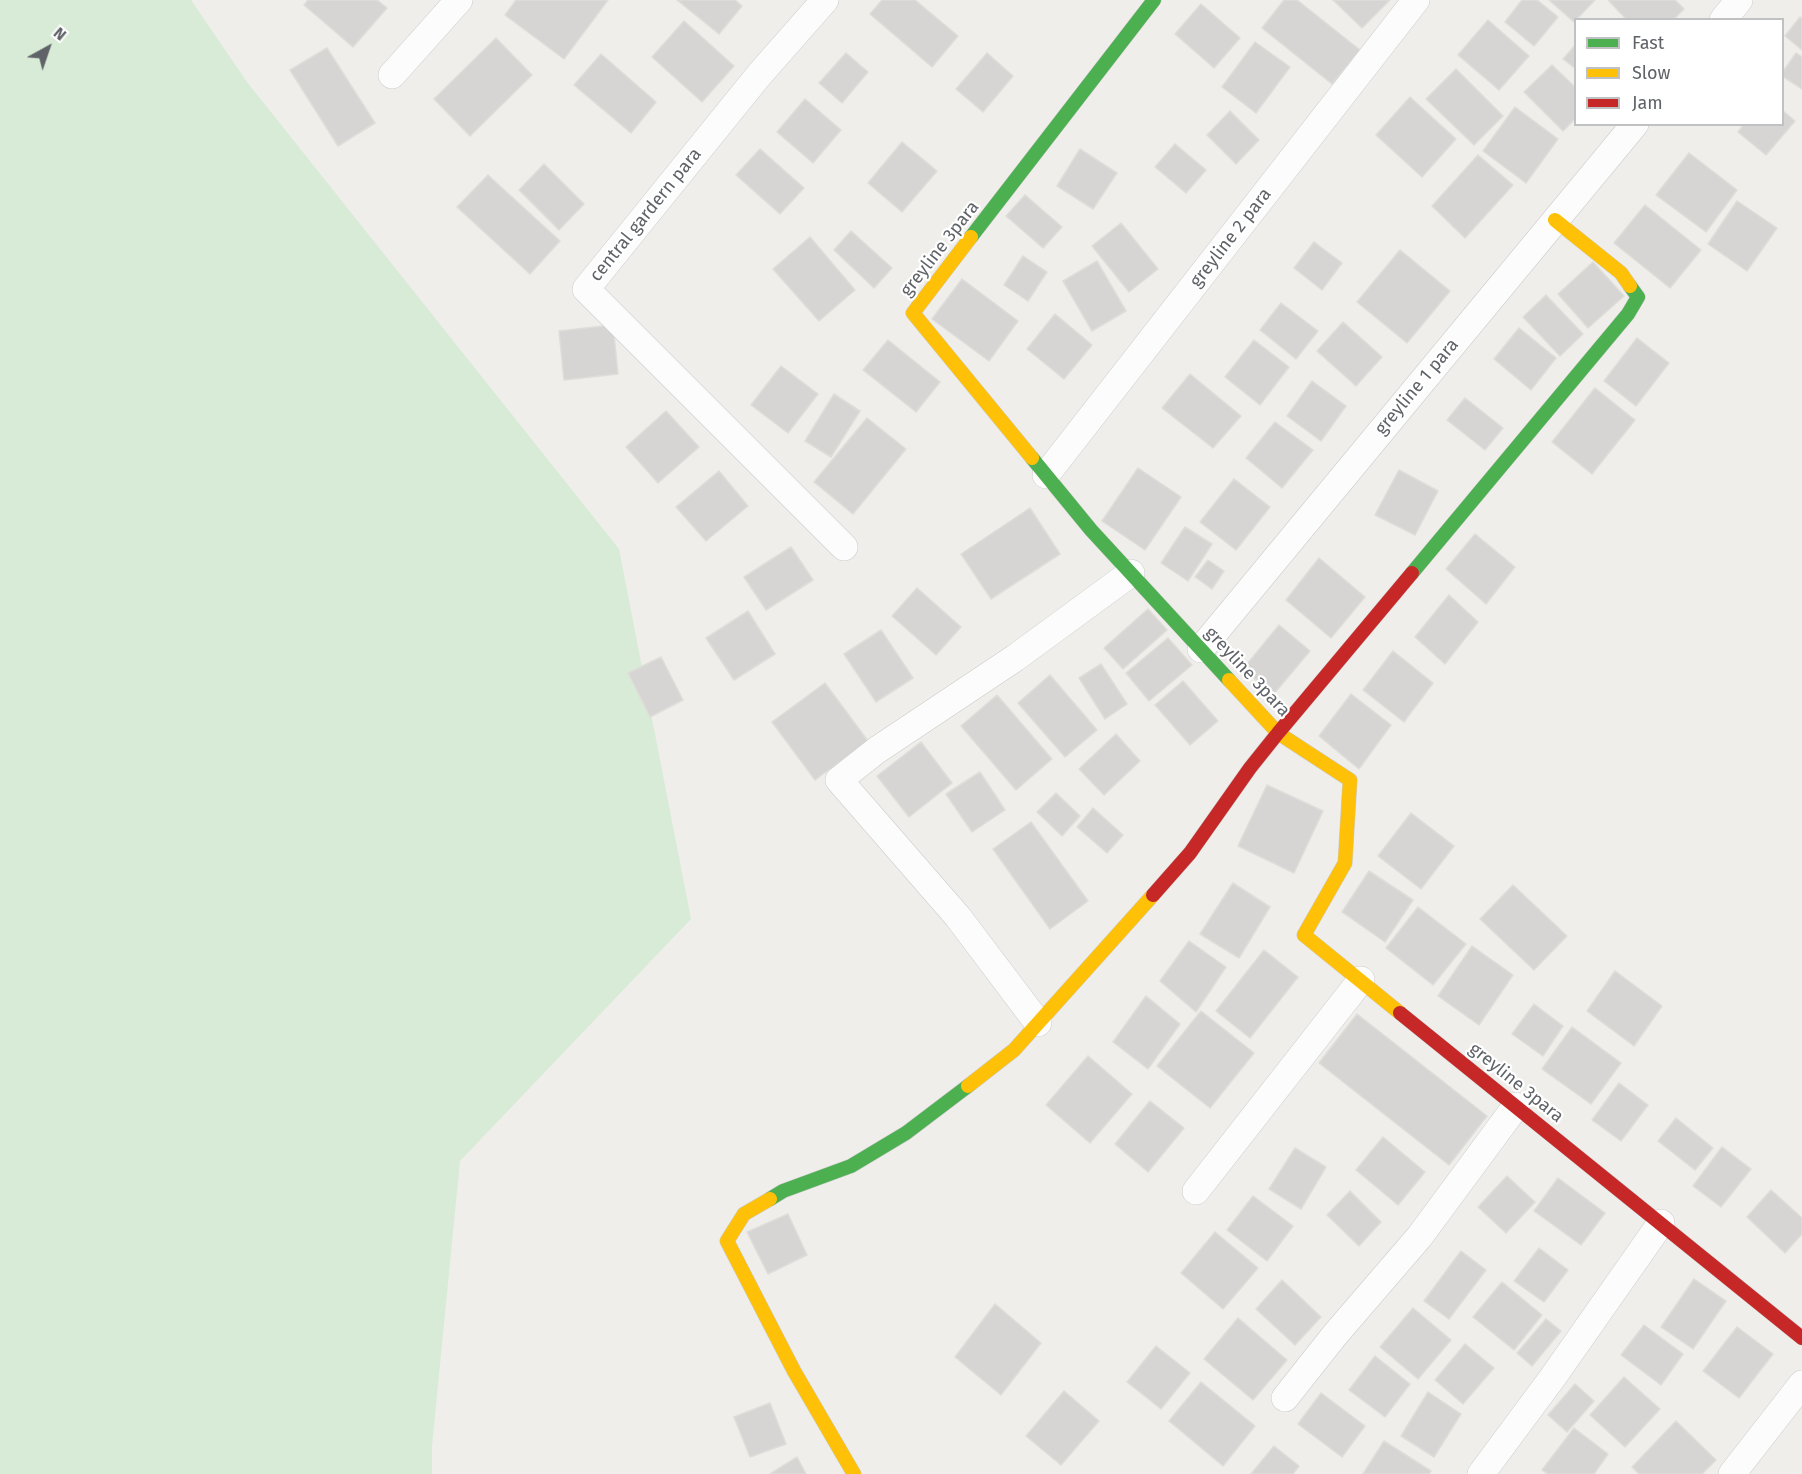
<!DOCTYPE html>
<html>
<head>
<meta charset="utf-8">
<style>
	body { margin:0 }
	#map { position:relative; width:1802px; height:1474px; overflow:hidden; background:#efeeea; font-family:"Fira Sans",sans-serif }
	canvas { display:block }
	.legend { position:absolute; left:1574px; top:18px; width:210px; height:108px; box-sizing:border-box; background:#fff; border:2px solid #bfc1c3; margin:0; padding:8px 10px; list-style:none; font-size:18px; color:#5f6368 }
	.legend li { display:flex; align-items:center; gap:12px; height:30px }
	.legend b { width:30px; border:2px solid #bfc1c3 }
	.north { position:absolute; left:18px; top:18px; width:60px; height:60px; -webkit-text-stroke:4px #fff; paint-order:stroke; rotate:40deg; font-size:16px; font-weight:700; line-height:24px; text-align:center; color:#5f6368 }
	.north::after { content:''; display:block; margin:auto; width:21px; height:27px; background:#5f6368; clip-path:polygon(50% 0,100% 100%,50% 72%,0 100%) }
</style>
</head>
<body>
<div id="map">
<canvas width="1802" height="1474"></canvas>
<ul class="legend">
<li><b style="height:8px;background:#4caf50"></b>Fast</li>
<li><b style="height:8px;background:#ffc107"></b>Slow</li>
<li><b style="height:8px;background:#c62828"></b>Jam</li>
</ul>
<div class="north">N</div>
</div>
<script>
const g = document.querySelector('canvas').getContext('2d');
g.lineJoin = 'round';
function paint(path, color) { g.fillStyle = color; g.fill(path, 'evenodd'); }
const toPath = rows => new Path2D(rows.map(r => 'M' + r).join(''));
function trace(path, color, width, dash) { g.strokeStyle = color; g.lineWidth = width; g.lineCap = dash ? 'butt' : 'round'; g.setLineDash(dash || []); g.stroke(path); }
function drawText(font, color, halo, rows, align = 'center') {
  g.font = font + ' "Fira Sans",sans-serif'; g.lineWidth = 4.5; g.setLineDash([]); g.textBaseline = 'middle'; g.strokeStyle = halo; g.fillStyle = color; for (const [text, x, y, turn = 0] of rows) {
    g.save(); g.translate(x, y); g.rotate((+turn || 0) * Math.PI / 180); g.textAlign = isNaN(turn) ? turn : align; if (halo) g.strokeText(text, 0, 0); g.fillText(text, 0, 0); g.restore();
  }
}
const green = toPath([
	[0,0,191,0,247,82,619,549,691,919,460,1161,432,1446,432,1474,0,1474]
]);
const building = toPath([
	[308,0,377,0,387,8,353,47,304,5,308,0],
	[516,0,608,0,564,59,505,15,516,0],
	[677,0,735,0,742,6,719,34,677,0],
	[882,0,915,0,958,36,932,67,870,14,882,0],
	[1284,0,1297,0,1360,50,1332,84,1262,28,1284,0],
	[1333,0,1390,0,1362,28,1333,0],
	[1522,0,1537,0,1558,17,1534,46,1505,22,1522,0],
	[1549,0,1595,0,1574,22,1549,0],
	[1608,0,1675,0,1684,9,1673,20,1627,20,1608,0],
	[1201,4,1240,38,1214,68,1175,34,1201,4],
	[1800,17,1802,19,1802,50,1785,36,1800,17],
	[1488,20,1529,56,1499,90,1458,55,1488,20],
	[684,21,734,66,702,102,652,57,684,21],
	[496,38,532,75,470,136,434,99,496,38],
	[1255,42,1290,67,1256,113,1222,87,1255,42],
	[1576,44,1576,69,1563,59,1576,44],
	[327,48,375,123,338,146,290,70,327,48],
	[846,53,868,72,842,103,819,83,846,53],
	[987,53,1013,76,983,112,956,89,987,53],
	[1796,53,1802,57,1802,89,1782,76,1782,73,1796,53],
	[601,54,656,102,631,133,574,85,601,54],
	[1552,65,1576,88,1576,118,1563,131,1524,92,1552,65],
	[1456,69,1503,116,1474,145,1426,99,1456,69],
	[1410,97,1456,139,1422,177,1376,135,1410,97],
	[805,99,841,130,813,163,777,132,805,99],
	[1515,107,1558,139,1526,183,1483,151,1515,107],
	[1782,110,1795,121,1766,155,1738,132,1744,124,1782,124,1782,110],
	[1230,111,1259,140,1236,164,1207,135,1230,111],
	[902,142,937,171,902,212,868,183,902,142],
	[1175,144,1206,170,1186,193,1155,167,1175,144],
	[760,149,804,188,780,214,736,175,760,149],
	[1080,149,1117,173,1093,209,1057,186,1080,149],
	[1689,153,1737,190,1706,232,1656,195,1689,153],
	[1478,155,1513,185,1465,238,1432,206,1478,155],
	[544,164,584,204,559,230,519,190,544,164],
	[488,175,560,241,530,274,457,207,488,175],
	[1025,195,1062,227,1043,248,1006,216,1025,195],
	[1737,201,1777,228,1747,271,1708,244,1737,201],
	[1645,205,1701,250,1670,288,1614,243,1645,205],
	[1121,223,1158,269,1129,292,1092,246,1121,223],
	[851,231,892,268,874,288,834,250,851,231],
	[810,237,855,290,819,321,773,269,810,237],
	[1314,242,1342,263,1322,290,1294,268,1314,242],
	[1400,250,1450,291,1407,343,1357,302,1400,250],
	[1023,256,1047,272,1028,301,1004,285,1023,256],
	[1097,261,1126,311,1092,331,1063,281,1097,261],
	[1593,262,1624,296,1588,328,1558,294,1593,262],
	[962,279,1018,321,989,361,932,319,962,279],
	[1546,295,1583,334,1560,356,1523,317,1546,295],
	[1281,303,1318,331,1296,359,1260,330,1281,303],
	[1055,314,1092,345,1064,379,1027,349,1055,314],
	[1343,322,1382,357,1356,386,1317,351,1343,322],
	[613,325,618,374,564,380,559,331,613,325],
	[1519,328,1556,358,1531,390,1494,359,1519,328],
	[1637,338,1669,363,1636,406,1604,381,1637,338],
	[888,340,940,382,916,412,863,370,888,340],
	[1254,340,1289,367,1260,405,1225,377,1254,340],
	[781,366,818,394,788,433,751,405,781,366],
	[1190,374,1241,416,1213,448,1162,408,1190,374],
	[1312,381,1346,406,1321,441,1287,416,1312,381],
	[1595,388,1635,420,1592,474,1552,442,1595,388],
	[834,394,860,411,831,457,805,441,834,394],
	[1465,398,1503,428,1485,450,1447,420,1465,398],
	[666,411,699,447,658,483,626,447,666,411],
	[867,418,906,449,853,514,814,482,867,418],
	[1275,422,1313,450,1282,488,1246,458,1275,422],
	[1138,468,1181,497,1145,550,1102,521,1138,468],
	[1399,470,1438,491,1415,535,1375,515,1399,470],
	[719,471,748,506,706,541,676,507,719,471],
	[1234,479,1270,507,1236,550,1200,522,1234,479],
	[1030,508,1060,554,991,599,961,554,1030,508],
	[1185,527,1212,544,1188,581,1161,563,1185,527],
	[1475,534,1515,567,1486,604,1446,569,1475,534],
	[791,547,813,580,766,610,744,577,791,547],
	[1319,558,1365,597,1331,638,1286,600,1319,558],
	[1208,560,1224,571,1212,589,1195,577,1208,560],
	[917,588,961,627,936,655,892,616,917,588],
	[1449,595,1478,622,1445,664,1415,637,1449,595],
	[1148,609,1167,630,1123,669,1104,648,1148,609],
	[748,611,775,654,734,680,706,638,748,611],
	[1279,625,1310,651,1273,695,1243,669,1279,625],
	[881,630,913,678,876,702,844,654,881,630],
	[1168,638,1192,665,1149,701,1126,673,1168,638],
	[1393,651,1433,683,1404,722,1363,690,1393,651],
	[661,657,683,700,650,717,628,673,661,657],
	[1101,664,1127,704,1105,719,1079,678,1101,664],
	[1050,675,1097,730,1065,757,1018,703,1050,675],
	[1183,681,1218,721,1190,745,1155,705,1183,681],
	[825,683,868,741,815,780,772,722,825,683],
	[1351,694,1391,725,1359,769,1319,736,1351,694],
	[997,695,1052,759,1016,790,961,726,997,695],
	[1116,734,1140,761,1104,795,1079,769,1116,734],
	[921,742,952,783,909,817,877,776,921,742],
	[980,772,1005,810,972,832,946,794,980,772],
	[1267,785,1323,811,1294,873,1238,846,1267,785],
	[1056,793,1080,816,1062,836,1037,812,1056,793],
	[1093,808,1123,835,1107,853,1077,827,1093,808],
	[1411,813,1454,846,1421,889,1378,856,1411,813],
	[1031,822,1088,901,1050,929,993,849,1031,822],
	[1369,871,1413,900,1385,942,1342,912,1369,871],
	[1233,883,1270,907,1239,958,1200,934,1233,883],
	[1513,885,1567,936,1534,970,1480,919,1513,885],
	[1418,907,1466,944,1433,985,1386,948,1418,907],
	[1189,941,1226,967,1196,1012,1160,981,1189,941],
	[1472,946,1513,975,1479,1025,1438,996,1472,946],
	[1264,950,1298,977,1250,1038,1216,1011,1264,950],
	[1615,971,1662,1006,1634,1046,1587,1011,1615,971],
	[1146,996,1180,1024,1148,1069,1113,1042,1146,996],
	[1534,1004,1563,1026,1543,1056,1512,1034,1534,1004],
	[1201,1011,1254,1053,1210,1108,1157,1066,1201,1011],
	[1357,1014,1487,1116,1449,1165,1319,1063,1357,1014],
	[1572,1027,1621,1063,1591,1104,1542,1069,1572,1027],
	[1088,1056,1132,1094,1090,1143,1046,1105,1088,1056],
	[1619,1083,1648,1105,1621,1141,1592,1120,1619,1083],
	[1150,1101,1184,1128,1148,1172,1115,1144,1150,1101],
	[1676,1118,1713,1148,1695,1170,1658,1141,1676,1118],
	[1383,1137,1425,1172,1398,1205,1356,1170,1383,1137],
	[1722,1147,1751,1169,1721,1207,1693,1186,1722,1147],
	[1295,1148,1326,1167,1301,1209,1269,1189,1295,1148],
	[1507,1176,1535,1202,1506,1233,1478,1207,1507,1176],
	[1558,1178,1605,1213,1581,1245,1534,1211,1558,1178],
	[1771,1190,1802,1218,1802,1234,1785,1253,1747,1217,1771,1190],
	[1350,1191,1381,1222,1359,1246,1327,1215,1350,1191],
	[1253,1196,1293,1226,1267,1261,1227,1230,1253,1196],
	[788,1214,807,1255,768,1274,747,1232,788,1214],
	[1215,1232,1258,1268,1223,1309,1181,1273,1215,1232],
	[1539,1248,1568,1270,1544,1302,1514,1281,1539,1248],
	[1461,1251,1486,1270,1449,1319,1424,1301,1461,1251],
	[1694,1279,1726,1301,1693,1349,1661,1327,1694,1279],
	[1282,1280,1321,1317,1295,1345,1256,1309,1282,1280],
	[1502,1282,1542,1315,1514,1350,1473,1317,1502,1282],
	[995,1304,1041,1343,1001,1395,955,1357,995,1304],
	[1413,1308,1451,1340,1418,1379,1380,1347,1413,1308],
	[1238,1318,1287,1360,1253,1400,1204,1359,1238,1318],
	[1546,1319,1561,1331,1532,1366,1517,1353,1546,1319],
	[1644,1325,1683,1354,1661,1385,1621,1355,1644,1325],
	[1737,1327,1773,1354,1739,1398,1703,1371,1737,1327],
	[1465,1344,1494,1368,1463,1404,1435,1380,1465,1344],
	[1156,1346,1190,1373,1161,1409,1127,1382,1156,1346],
	[1375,1356,1410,1384,1385,1417,1349,1390,1375,1356],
	[1624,1377,1660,1409,1625,1447,1590,1415,1624,1377],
	[1201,1382,1255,1426,1223,1466,1169,1421,1201,1382],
	[1575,1384,1594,1401,1567,1432,1548,1415,1575,1384],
	[1064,1391,1099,1421,1061,1465,1026,1436,1064,1391],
	[1428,1392,1461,1414,1434,1457,1401,1436,1428,1392],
	[1321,1393,1365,1426,1342,1457,1298,1424,1321,1393],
	[770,1403,786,1444,750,1457,734,1417,770,1403],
	[1676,1421,1716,1460,1702,1474,1639,1474,1632,1467,1676,1421],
	[1574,1428,1608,1454,1594,1474,1548,1474,1542,1470,1574,1428],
	[1384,1441,1431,1471,1429,1474,1363,1474,1384,1441],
	[1274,1446,1299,1466,1293,1474,1251,1474,1274,1446],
	[797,1457,806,1474,770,1474,797,1457]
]);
const street = toPath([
	[825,0,759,75,586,289,844,547],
	[1723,20,1739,0],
	[392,75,459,0],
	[1046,475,1416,0],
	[1201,649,1635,124],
	[1038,1023,958,917,839,780,877,750,1015,658,1131,573],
	[1196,1191,1361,980],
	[1285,1398,1334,1336,1420,1236,1516,1106],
	[1481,1474,1553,1377,1661,1223],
	[1732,1474,1802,1384]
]);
const fast = toPath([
	[971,237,1154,0],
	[1032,458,1091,530,1229,680],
	[1412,573,1628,314,1638,297,1630,286],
	[770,1199,783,1191,851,1166,906,1133,968,1086]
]);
const slow = toPath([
	[1555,220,1621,273,1630,286],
	[971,237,913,313,1032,458],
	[1229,680,1278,733,1350,780,1345,863,1304,935,1400,1013],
	[968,1086,1014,1050,1153,895],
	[770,1199,744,1214,727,1241,794,1371,854,1474]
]);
const jam = toPath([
	[1153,895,1190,853,1250,768,1278,733,1412,573],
	[1400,1013,1802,1338]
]);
const streetNames = [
	["central gardern para",646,215,-51],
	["greyline 2 para",1231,238,-52],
	["greyline 3para",940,249,-52],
	["greyline 1 para",1417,387,-50],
	["greyline 3para",1247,672,47],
	["greyline 3para",1516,1083,39]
];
paint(green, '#d8ebd6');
paint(building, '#d6d5d3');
trace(building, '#deddd9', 1.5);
trace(street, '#cbcccc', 28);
trace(fast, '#cacacb', 15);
trace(slow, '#cacacb', 15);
trace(jam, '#cacacb', 15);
trace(street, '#fdfcfc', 27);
trace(fast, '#4caf50', 14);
trace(slow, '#ffc107', 14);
trace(jam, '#c62828', 14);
drawText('18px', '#5f6368', '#fff', streetNames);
</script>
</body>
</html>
